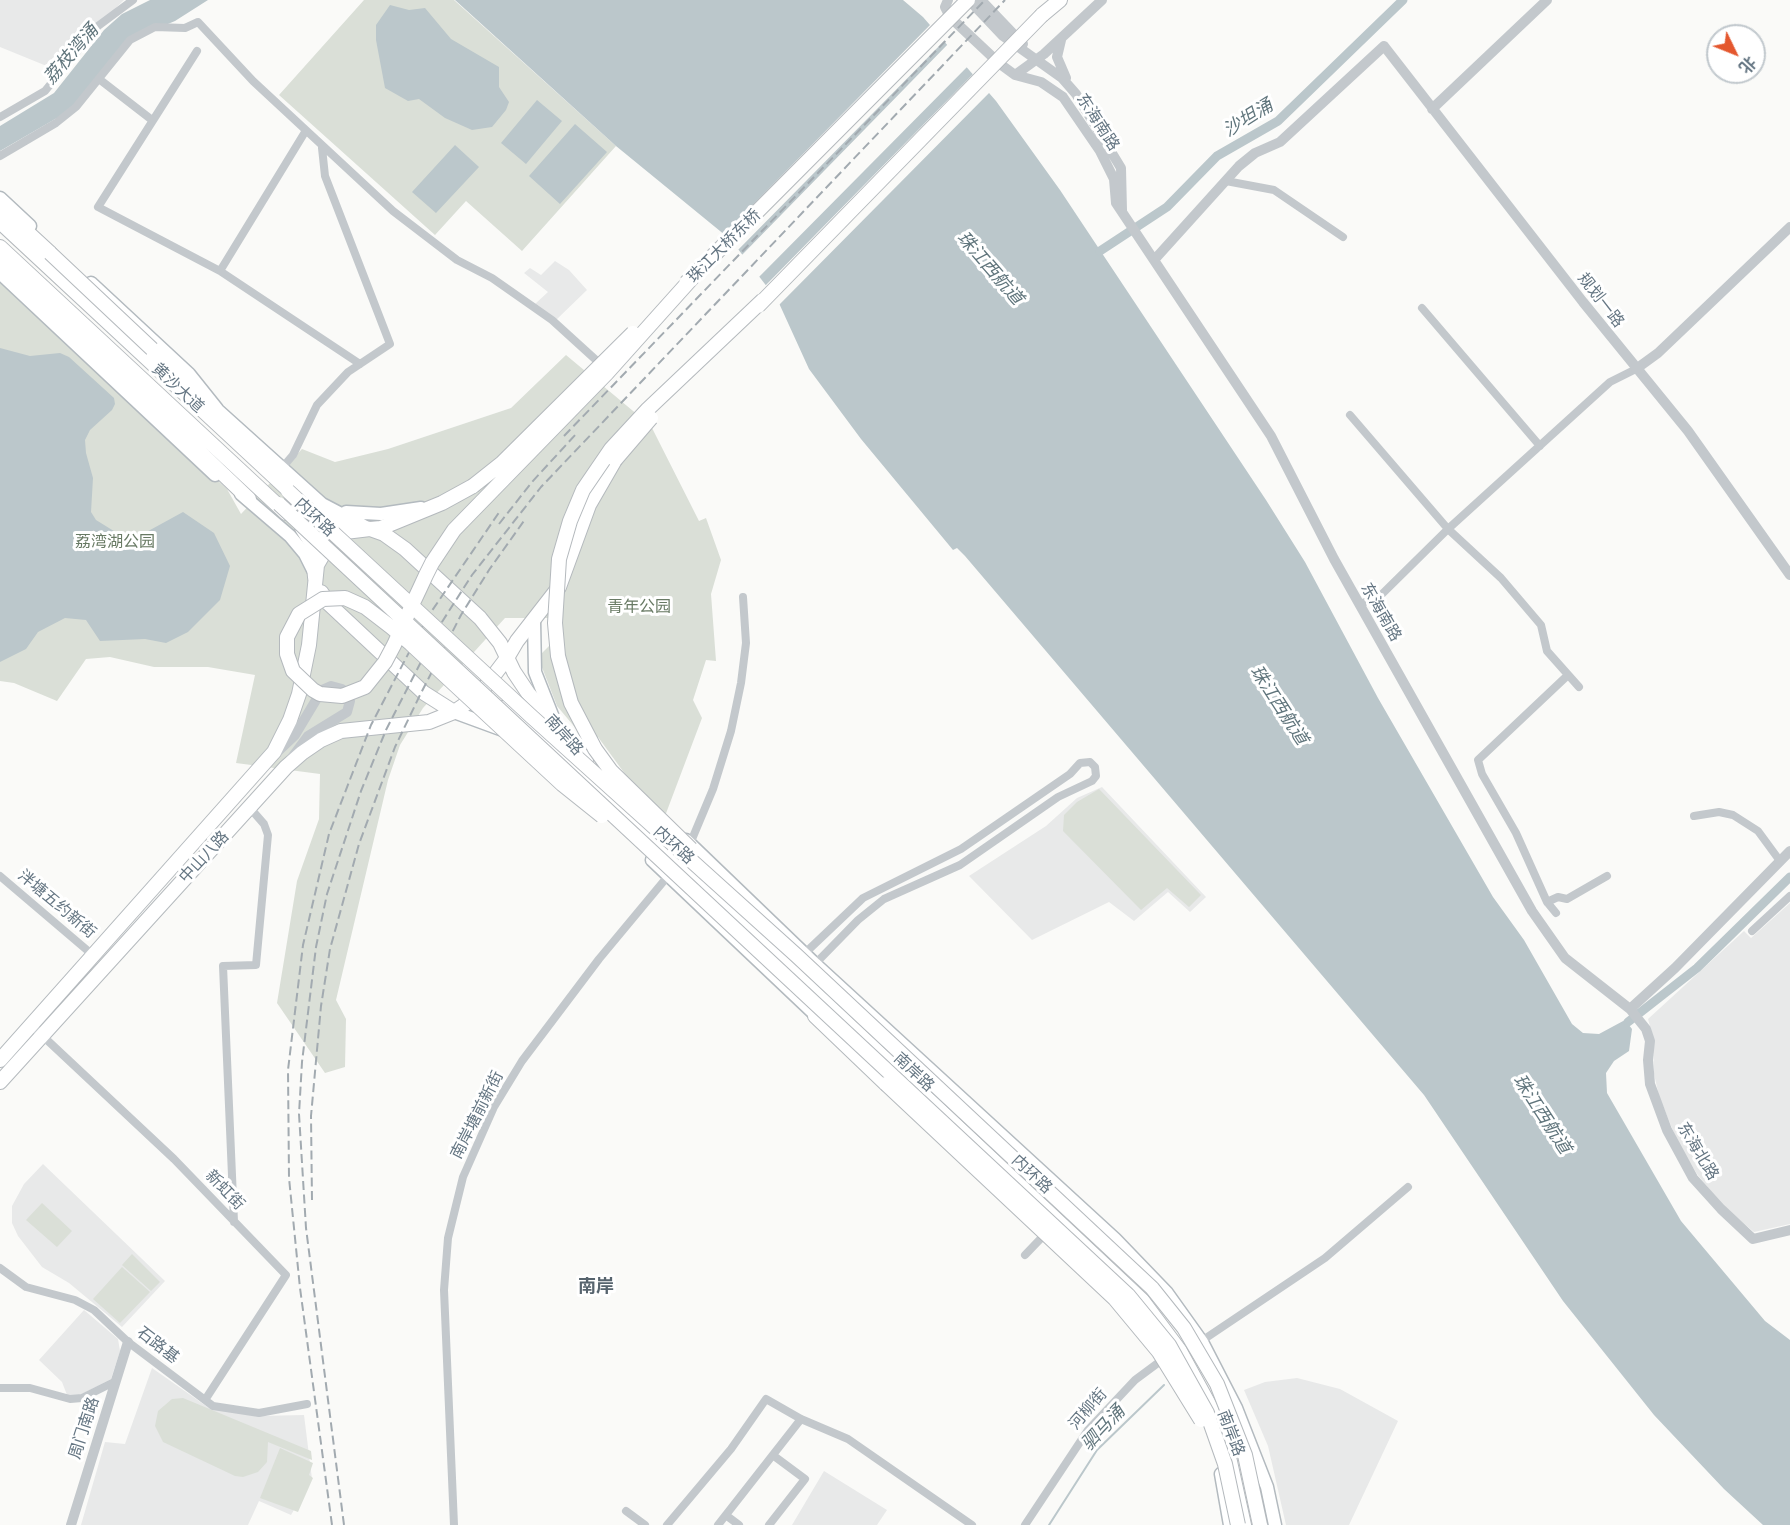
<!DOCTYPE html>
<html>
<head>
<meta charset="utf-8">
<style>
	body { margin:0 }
	#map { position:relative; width:1790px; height:1525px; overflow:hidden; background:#fafaf8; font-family:"Asap Condensed","Noto Sans SC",sans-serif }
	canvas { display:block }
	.north { position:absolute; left:1706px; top:24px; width:60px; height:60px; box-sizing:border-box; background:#fff; border:2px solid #c1c8cd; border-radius:50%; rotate:133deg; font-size:16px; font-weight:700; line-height:24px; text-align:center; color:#657683 }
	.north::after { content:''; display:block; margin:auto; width:21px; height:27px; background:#e4572e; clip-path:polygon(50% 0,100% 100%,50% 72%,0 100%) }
</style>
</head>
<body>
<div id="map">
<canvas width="1790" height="1525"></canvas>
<div class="north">北</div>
</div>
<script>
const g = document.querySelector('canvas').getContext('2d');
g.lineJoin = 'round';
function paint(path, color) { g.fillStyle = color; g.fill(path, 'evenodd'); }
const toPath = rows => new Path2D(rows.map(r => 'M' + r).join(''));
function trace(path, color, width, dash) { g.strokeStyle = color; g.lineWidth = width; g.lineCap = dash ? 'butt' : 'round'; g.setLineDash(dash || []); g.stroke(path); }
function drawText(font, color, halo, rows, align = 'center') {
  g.font = font + ' "Asap Condensed","Noto Sans SC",sans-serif'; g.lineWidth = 6; g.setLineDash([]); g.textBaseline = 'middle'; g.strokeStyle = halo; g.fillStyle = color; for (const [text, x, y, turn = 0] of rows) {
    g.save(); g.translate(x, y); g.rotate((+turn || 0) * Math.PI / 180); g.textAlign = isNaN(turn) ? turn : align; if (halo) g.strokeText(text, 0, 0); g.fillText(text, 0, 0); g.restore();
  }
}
const built = toPath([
	[0,0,124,0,54,69,0,47],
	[555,261,569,270,587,290,556,320,535,304,548,292,524,273,530,268,541,275],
	[1102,787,1206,897,1190,912,1168,892,1134,921,1109,902,1032,940,969,876,1046,826,1077,798],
	[1790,903,1790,1224,1754,1232,1722,1205,1697,1174,1678,1143,1659,1096,1654,1074,1653,1037,1648,1019,1744,931,1751,938],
	[43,1164,165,1281,122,1327,69,1283,42,1267,18,1236,12,1223,12,1206,24,1184],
	[84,1310,118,1339,120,1351,111,1379,80,1395,67,1395,62,1382,39,1360],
	[152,1368,209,1408,259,1416,304,1415,312,1479,291,1515,259,1501,248,1525,81,1525,105,1442,125,1444],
	[1297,1378,1340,1389,1398,1421,1349,1525,1286,1525,1268,1446,1244,1390,1265,1382],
	[824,1471,887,1510,877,1525,792,1525]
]);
const green = toPath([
	[364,0,454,0,616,146,522,251,466,201,435,235,279,95],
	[0,280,227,489,241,514,302,449,335,462,388,449,511,408,566,355,651,426,699,521,706,518,721,560,711,594,716,661,706,660,693,700,702,718,665,816,636,789,598,737,598,755,557,706,538,657,549,646,549,618,505,618,423,708,400,745,388,780,336,1000,346,1019,345,1067,325,1073,277,1003,297,881,319,819,320,774,236,763,255,675,208,667,154,667,110,657,86,659,57,701,14,683,0,681],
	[1099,789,1201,895,1189,907,1167,888,1141,910,1063,831,1064,815,1077,802],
	[42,1203,72,1231,57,1247,26,1220],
	[132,1254,160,1282,151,1291,122,1265],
	[122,1267,150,1292,120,1323,93,1299],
	[183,1398,311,1451,312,1460,268,1442,267,1462,258,1472,243,1477,235,1476,163,1442,155,1426,158,1411,172,1399],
	[280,1448,313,1463,309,1475,313,1478,298,1512,260,1498]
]);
const water = toPath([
	[150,0,208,0,175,21,130,40,76,107,0,151,0,126,54,93,104,30,122,14],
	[455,0,903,0,923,17,996,101,1060,190,1266,500,1305,562,1378,698,1493,897,1524,940,1572,1024,1583,1033,1599,1034,1625,1020,1632,1029,1629,1051,1614,1061,1606,1073,1607,1093,1681,1221,1765,1321,1790,1340,1790,1525,1763,1525,1724,1489,1654,1415,1563,1301,1424,1095,965,556,957,548,953,550,861,439,809,369,778,301,731,240,616,146],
	[390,5,409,10,425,8,451,39,499,67,499,87,509,102,506,110,492,127,472,130,445,118,419,99,408,101,385,88,376,40,376,25],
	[537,100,562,121,526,164,501,143],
	[575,124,607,152,560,204,529,176],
	[455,145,479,167,436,213,412,192],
	[0,348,30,356,60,353,69,357,114,398,115,404,112,410,90,430,85,440,86,453,93,478,91,512,96,520,130,541,183,512,214,533,230,566,220,600,188,632,166,643,145,639,100,641,86,620,65,618,38,632,26,649,0,662]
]);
const pier = toPath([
	[932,23,946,39,736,252,722,236],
	[949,43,969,65,757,279,740,257],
	[975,72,991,91,778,306,764,287]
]);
const stream = toPath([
	[1049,1525,1097,1450,1164,1385]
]);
const canal = toPath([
	[1100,251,1167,207,1217,156,1278,121,1403,0],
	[1628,1022,1697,968,1790,877]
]);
const minor = toPath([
	[197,51,98,207,220,271],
	[99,79,152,120],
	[0,117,45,91,98,26,133,0],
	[305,132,220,271,360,364],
	[0,156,56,123,76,107,130,40,155,27,185,28,198,22,253,81,393,211,457,260,492,278,552,320,596,360],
	[1226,181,1274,190,1343,237],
	[1422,308,1540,446],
	[1350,415,1448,529,1501,578,1541,625,1547,651,1579,687],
	[282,468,293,455,317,405,348,372,390,344,325,176,322,148],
	[1359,604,1378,598,1448,529,1610,382,1636,369],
	[1694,816,1719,812,1733,815,1758,831,1780,861],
	[690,844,713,789,731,731,741,683,746,643,743,597],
	[0,876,94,956],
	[1547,902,1558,897,1567,899,1607,876],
	[1556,913,1547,902,1516,833,1482,774,1478,760,1568,675],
	[1752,931,1790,896],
	[804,954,863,898,961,849,1070,774,1080,763,1090,762,1095,767,1096,776,1092,781,1058,797,960,865,884,899,858,920,815,964],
	[31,1025,174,1159,286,1275,205,1400],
	[234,1222,223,966,256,965,268,835,264,824,250,808],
	[1025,1255,1048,1231],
	[0,1268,26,1287,75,1300,94,1310,128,1342,213,1406,259,1413,307,1404],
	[1197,1344,1325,1258,1408,1187],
	[0,1388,30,1388,70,1399,82,1398,116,1381],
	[626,1511,645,1525],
	[727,1516,739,1525],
	[454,1525,444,1290,448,1238,463,1177,494,1107,522,1061,599,959,668,876],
	[667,1525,731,1449,766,1399,801,1419,848,1439,972,1525],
	[718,1525,801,1419],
	[769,1525,805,1479,774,1456],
	[1025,1525,1088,1430,1135,1380,1166,1357]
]);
const tertiary = toPath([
	[948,0,945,7,950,17,1000,64,1015,75,1041,82,1063,97,1100,151,1114,179,1116,203,1271,436,1334,559,1532,911,1565,958,1630,1009,1646,1029,1650,1041,1648,1060,1650,1084,1667,1130,1693,1178,1721,1209,1753,1239,1790,1230],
	[969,0,1003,36,1062,78,1076,94,1121,168,1122,210],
	[981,0,1023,44],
	[1061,40,1057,57,1066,78],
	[1015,75,1044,54,1102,0],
	[1432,109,1547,0],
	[1155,259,1239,166,1255,153,1280,142,1384,46,1583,302,1688,431,1790,575],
	[1636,369,1658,353,1790,227],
	[275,754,295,735,322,690,331,686,342,689,350,701,347,712,308,736,291,759],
	[1630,1009,1675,968,1790,851],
	[71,1525,128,1342]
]);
const secondary = toPath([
	[0,198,30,226],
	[0,273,215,475],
	[91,283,189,374,217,409],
	[212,405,322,504,364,526],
	[241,494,290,536,305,554,313,570],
	[346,512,381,514,421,508],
	[534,620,535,672,554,720],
	[454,712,503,730],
	[686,840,815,964,1115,1239,1167,1293,1202,1342,1236,1408,1267,1487,1275,1525],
	[652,860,822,1021],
	[1221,1474,1230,1525]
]);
const primary = toPath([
	[321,592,329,604,424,693,454,712],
	[503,708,520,719,628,817,1142,1300,1180,1351,1210,1406,1229,1457,1244,1525],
	[0,1060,274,752,290,720,299,694,309,645,317,565,328,546,345,532,370,529,384,534,405,549,480,618,500,643,514,672,528,693,586,760],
	[0,1082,286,767,302,753,321,740,341,731,429,722,454,712,479,695,507,658]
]);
const trunk = toPath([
	[1042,15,1060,0],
	[0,207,50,253],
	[0,222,297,498],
	[0,247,286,513],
	[0,261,249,499],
	[152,349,199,394],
	[314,513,327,519,370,529,381,528,442,503,473,486],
	[302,528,312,544,315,577],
	[507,658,517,641,559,587,589,505,615,460],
	[815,1016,886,1084]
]);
const rail = toPath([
	[564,436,985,0],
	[499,524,532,482,577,433],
	[312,1200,311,1116,321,1006,330,949,359,844,395,747,420,695,461,615,489,570,526,518],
	[332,1525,300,1288,289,1178,288,1070,303,945,329,834,371,725,427,618,500,511],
	[344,1525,306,1228,299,1114,302,1062,316,947,327,894,361,791,386,730,440,625,472,575,541,487,1005,0]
]);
const trunkBridge = toPath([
	[50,253,152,349],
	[686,283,968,0],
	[758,306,1042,15],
	[615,460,651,418],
	[473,486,502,463,633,333],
	[288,491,532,717,796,955,1152,1288,1184,1328,1217,1384,1245,1455,1260,1525],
	[279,504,1128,1295,1169,1345,1207,1413,1225,1464,1238,1525],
	[602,816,562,784,411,644,391,627,365,607,345,598,323,599,299,614,287,637,287,654,293,671,313,690,320,694,342,696,365,687,385,662,394,645,412,605,420,588,426,575,432,563,454,530,607,373,693,277],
	[691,849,611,771,595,749,571,703,558,656,555,623,559,559,570,521,583,490,611,449,648,409,763,300],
	[886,1084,1115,1299,1159,1352,1201,1420]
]);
const streetNames = [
	["东海南路",1098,122,57],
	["珠江大桥东桥",724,246,-45],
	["规划一路",1601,300,52],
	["黄沙大道",178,388,43],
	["内环路",315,517,43],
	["东海南路",1381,612,60],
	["南岸路",564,735,48],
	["内环路",674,845,42],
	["中山八路",204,857,-47],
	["泮塘五约新街",57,904,40],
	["南岸路",914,1072,43],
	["南岸塘前新街",477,1115,-63],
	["东海北路",1698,1151,59],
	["内环路",1032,1174,43],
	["新虹街",225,1190,46],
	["石路基",158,1345,38],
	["河柳街",1088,1409,-49],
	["周门南路",84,1428,-72],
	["南岸路",1231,1433,69]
];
const parkNames = [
	["荔湾湖公园",115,542],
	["青年公园",639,607]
];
const waterNames = [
	["荔枝湾涌",71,54,-49],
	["沙坦涌",1248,118,-32],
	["珠江西航道",990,268,49],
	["珠江西航道",1279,705,57],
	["珠江西航道",1542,1114,57],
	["驷马涌",1103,1428,-47]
];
const neighbourhoodNames = [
	["南岸",596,1286]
];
paint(built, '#e8e9e9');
paint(green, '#dadfd7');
paint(water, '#bbc7cb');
paint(pier, '#fafaf8');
trace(stream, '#bbc7cb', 2);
trace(canal, '#bbc7cb', 9);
trace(secondary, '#b3babf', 15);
trace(primary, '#b5babe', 16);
trace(trunk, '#b4b9bd', 16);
trace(minor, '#c3c8cc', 8);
trace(tertiary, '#c3c8cc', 10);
trace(secondary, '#fff', 12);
trace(primary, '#fff', 14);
trace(trunk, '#fff', 14);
trace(rail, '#a2aab0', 2, [9, 4.5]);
trace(trunkBridge, '#b4b9bd', 16, []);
trace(trunkBridge, '#fff', 14);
drawText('16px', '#657683', '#fff', streetNames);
drawText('16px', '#687a64', '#fff', parkNames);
drawText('italic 18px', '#60757c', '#fff', waterNames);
drawText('bold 18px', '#57646e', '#fff', neighbourhoodNames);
</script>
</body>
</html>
